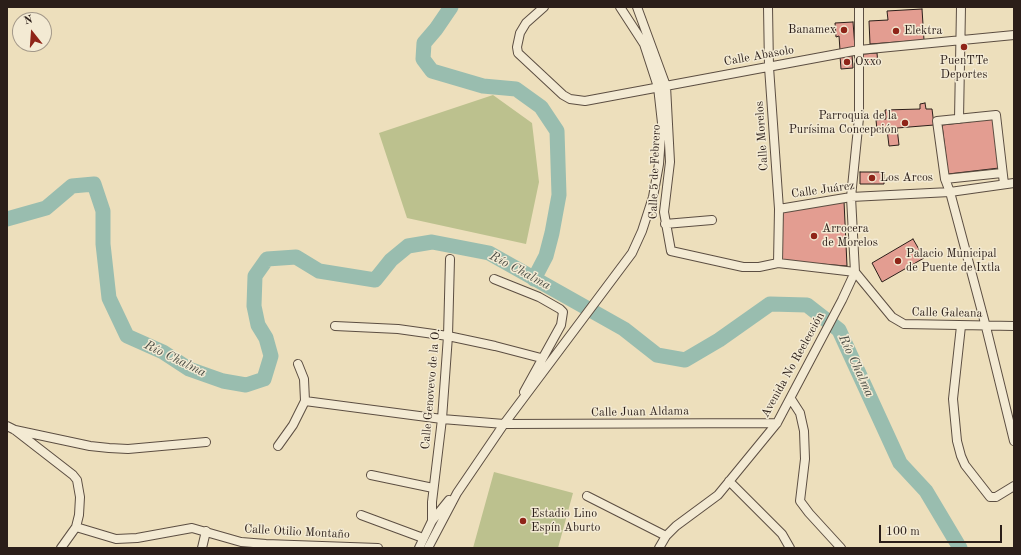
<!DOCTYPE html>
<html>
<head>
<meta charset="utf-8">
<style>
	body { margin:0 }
	#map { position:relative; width:1021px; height:555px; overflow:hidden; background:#eddfbc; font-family:"Old Standard TT",serif }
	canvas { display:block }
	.frame { position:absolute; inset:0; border:8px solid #2b1e19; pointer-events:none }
	.north { position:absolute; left:12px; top:12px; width:40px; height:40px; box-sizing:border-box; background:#f3ead3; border:1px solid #a39889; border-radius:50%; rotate:343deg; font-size:11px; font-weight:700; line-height:16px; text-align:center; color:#2b1e19 }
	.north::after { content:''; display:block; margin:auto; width:14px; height:18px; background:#8f2418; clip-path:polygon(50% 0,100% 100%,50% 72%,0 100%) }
	.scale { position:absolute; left:879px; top:525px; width:123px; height:18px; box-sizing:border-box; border:2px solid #2b1e19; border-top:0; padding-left:5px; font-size:12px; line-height:14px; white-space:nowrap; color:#2b1e19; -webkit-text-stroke:3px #f3ead3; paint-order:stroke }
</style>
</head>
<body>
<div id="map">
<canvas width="1021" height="555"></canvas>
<div class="frame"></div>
<div class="north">N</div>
<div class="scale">100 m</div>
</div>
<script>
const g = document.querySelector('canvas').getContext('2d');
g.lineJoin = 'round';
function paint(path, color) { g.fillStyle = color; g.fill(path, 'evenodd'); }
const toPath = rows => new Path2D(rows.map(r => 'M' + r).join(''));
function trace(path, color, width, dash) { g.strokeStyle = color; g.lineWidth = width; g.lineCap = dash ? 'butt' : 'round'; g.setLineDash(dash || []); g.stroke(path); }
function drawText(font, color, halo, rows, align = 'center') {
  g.font = font + ' "Old Standard TT",serif'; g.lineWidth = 3; g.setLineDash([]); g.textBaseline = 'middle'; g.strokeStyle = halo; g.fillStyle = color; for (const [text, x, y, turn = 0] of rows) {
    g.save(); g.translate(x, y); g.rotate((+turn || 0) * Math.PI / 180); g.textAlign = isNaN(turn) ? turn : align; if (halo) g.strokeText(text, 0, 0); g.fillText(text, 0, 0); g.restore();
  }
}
const green = toPath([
	[493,95,532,123,539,182,526,244,407,218,379,133],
	[494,472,573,493,558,548,473,548]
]);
const river = toPath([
	[451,7,436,29,424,43,423,59,432,71,483,86,516,89,541,107,557,131,559,195,552,233,546,256,534,279],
	[7,219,46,208,72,186,94,184,103,211,103,244,109,298,127,336,163,352,189,369,223,381,246,385,264,379,271,356,266,338,258,325,254,306,255,276,267,259,296,257,319,271,375,280,391,260,408,246,432,242,489,253,624,329,657,355,685,360,719,340,770,304,807,305,839,330,900,463,926,491,960,548]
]);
const building = toPath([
	[922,9,924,40,870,44,869,21,888,20,887,11,922,9],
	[853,22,855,48,840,50,839,36,836,37,835,23,853,22],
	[877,53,878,64,864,65,863,54,877,53],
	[852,55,853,68,841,69,840,56,852,55],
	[925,103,926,109,932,109,934,125,897,128,899,145,889,146,887,129,877,130,876,120,886,119,885,110,920,109,920,104,925,103],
	[993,119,999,168,948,174,942,125,993,119],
	[860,172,884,172,884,184,860,184,860,172],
	[844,201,847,266,782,261,781,210,844,201],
	[913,239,924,258,882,282,872,263,913,239]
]);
const minor = toPath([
	[544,7,526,23,520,33,517,47,518,53,563,95,570,99,585,101,859,50,1014,35],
	[637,7,666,86,670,162,664,212,671,251,743,267,759,267,778,263,855,272],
	[768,7,769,67,779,209,778,263],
	[959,119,961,7],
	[945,179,1002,173],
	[1004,184,996,115,937,121,945,179,950,192,986,327,1014,441],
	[779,209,851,197,950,192,1014,183],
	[665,224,712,220],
	[855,272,892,317,904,324,1014,326],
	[494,279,539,297,560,309,563,312,561,325,524,392],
	[335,326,398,329,448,336,495,346,541,358],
	[961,326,953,399,957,441,961,456,965,465,990,497,996,497,1014,486],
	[791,399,800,413,804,431,805,459,800,501,809,513,841,548],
	[305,401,442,419,504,424,777,423],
	[7,426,15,430,73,475,77,480,80,497,79,515,76,527,61,548],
	[15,430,90,446,109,448,128,449,206,442],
	[278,446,293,425,305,401,304,379,298,364],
	[371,475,433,488],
	[729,481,782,534,790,548],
	[587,496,666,536],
	[361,515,423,538],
	[432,521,432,502,442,419,448,336,450,259],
	[76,527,116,539,137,538,192,528,241,542,266,544,378,548],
	[202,548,206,531],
	[419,548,432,521,449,500],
	[428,548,457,493,504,424,632,253,642,231,653,197,659,164,662,123,658,87,644,44,620,7],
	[659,548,666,536,676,526,718,495,777,423,842,300,855,272,851,197,859,118,859,7]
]);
const markers = [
	[844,30,4,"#8f2418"],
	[896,31,4,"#8f2418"],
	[964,47,4,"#8f2418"],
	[847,62,4,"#8f2418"],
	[905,123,4,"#8f2418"],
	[872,178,4,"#8f2418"],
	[814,236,4,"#8f2418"],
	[898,261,4,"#8f2418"],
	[523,521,4,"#8f2418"]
];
const poiNames = [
	["Banamex",836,30,"right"],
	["Elektra",904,31],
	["PuenTTe",964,61,"center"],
	["Deportes",964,75,"center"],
	["Oxxo",855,62],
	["Parroquia de la",897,116,"right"],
	["Purísima Concepción",897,130,"right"],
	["Los Arcos",880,178],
	["Arrocera",822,229],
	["de Morelos",822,243],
	["Palacio Municipal",906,254],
	["de Puente de Ixtla",906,268],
	["Estadio Lino",531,514],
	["Espín Aburto",531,528]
];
const streetNames = [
	["Calle Abasolo",759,56,-10],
	["Calle Morelos",762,136,-94],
	["Calle 5 de Febrero",655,172,-88],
	["Calle Juárez",823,190,-8],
	["Calle Galeana",947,313,1],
	["Avenida No Reelección",793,365,-61],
	["Calle Genovevo de la O.",431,389,-85],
	["Calle Juan Aldama",640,412,-1],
	["Calle Otilio Montaño",297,532,3]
];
const waterNames = [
	["Río Chalma",520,271,28],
	["Río Chalma",175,359,26],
	["Río Chalma",856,366,65]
];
paint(green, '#bcc18e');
trace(river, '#99bdaf', 15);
paint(building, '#e39d91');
trace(building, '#2b1e19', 1);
trace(minor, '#5c4e42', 10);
trace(minor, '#f3ead3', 8);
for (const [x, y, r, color] of markers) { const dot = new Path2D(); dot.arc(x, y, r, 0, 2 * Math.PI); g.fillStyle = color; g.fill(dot); trace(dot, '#f3ead3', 1.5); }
drawText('12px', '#2b1e19', '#f3ead3', poiNames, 'left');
drawText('12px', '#2b1e19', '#f3ead3', streetNames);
drawText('italic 13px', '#4c4e46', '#f3ead3', waterNames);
</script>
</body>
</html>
